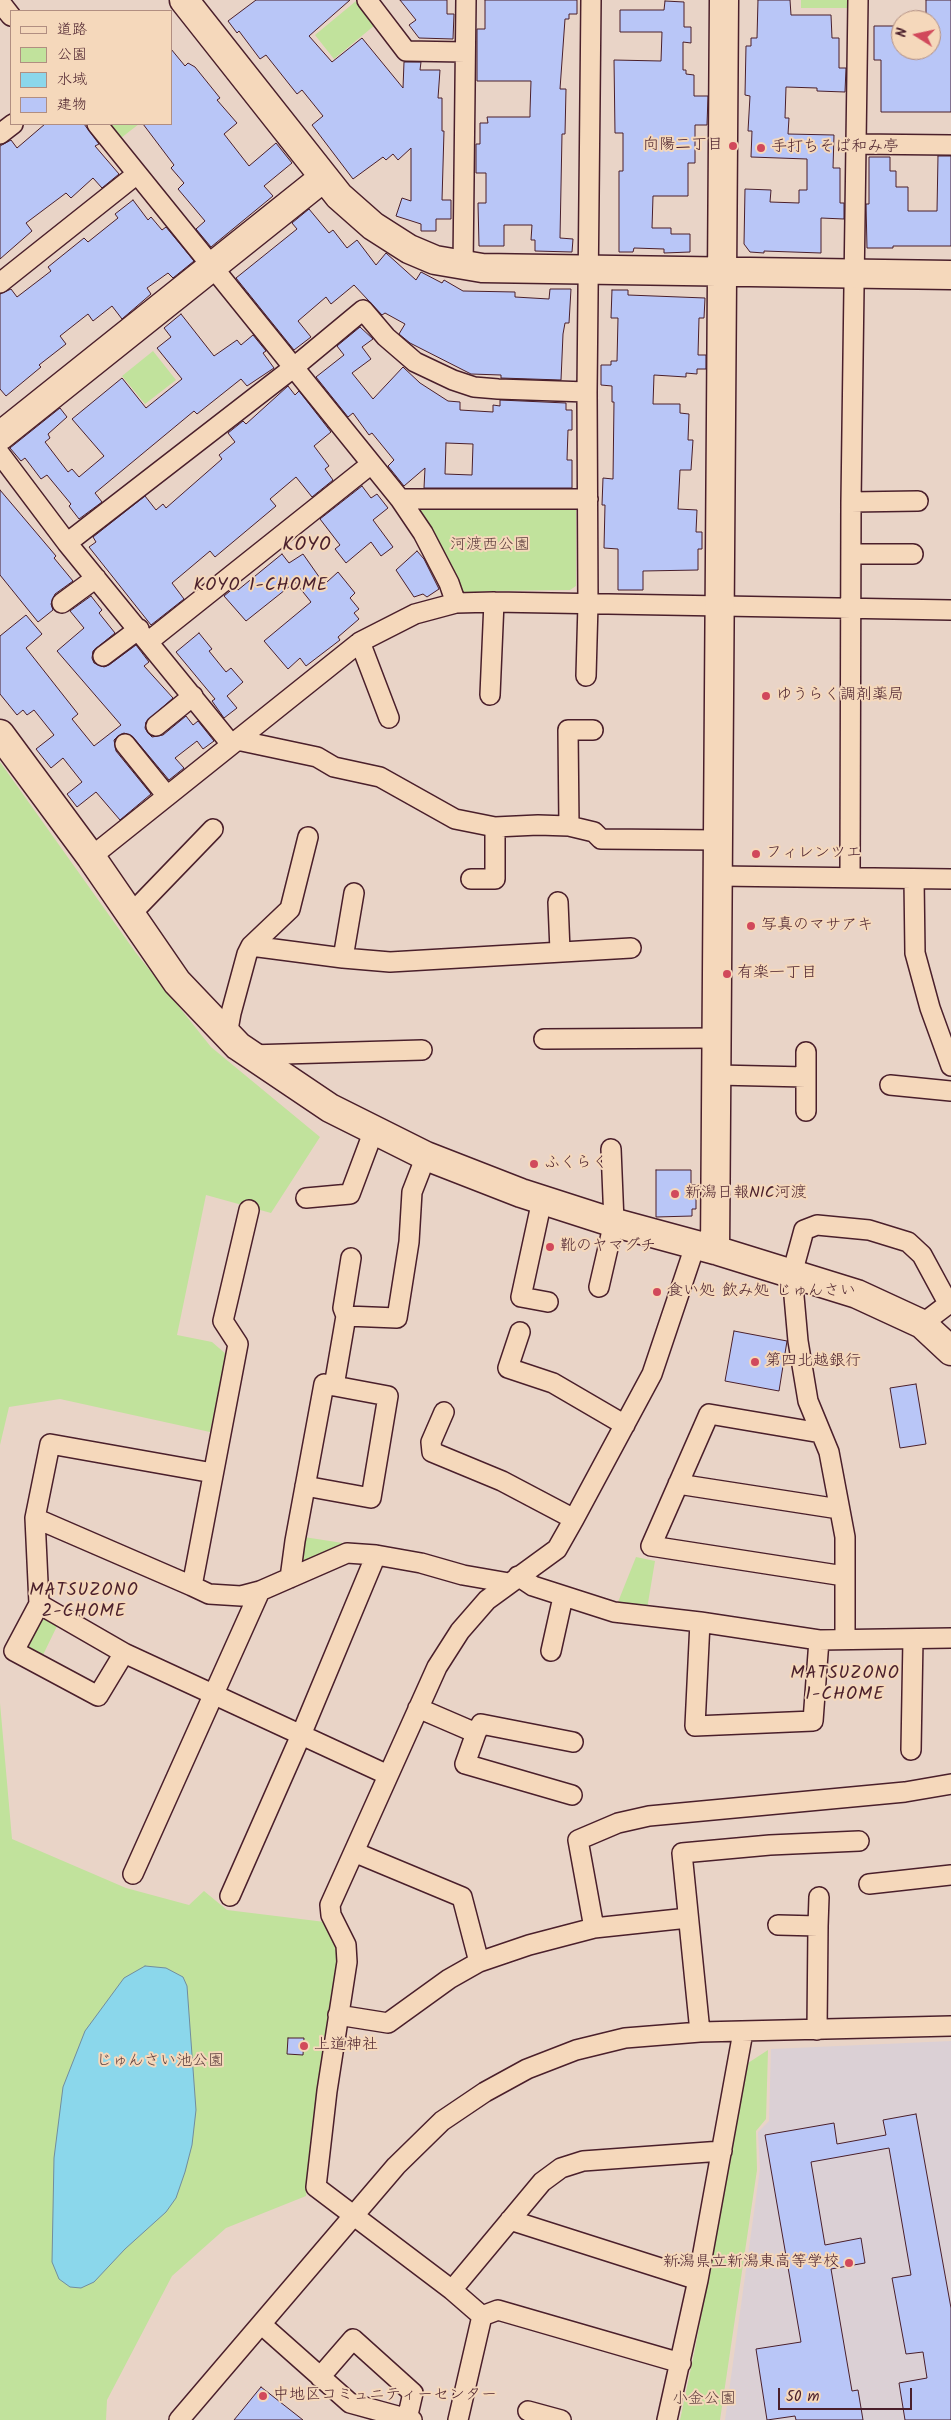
<!DOCTYPE html>
<html>
<head>
<meta charset="utf-8">
<style>
	body { margin:0 }
	#map { position:relative; width:951px; height:2420px; overflow:hidden; background:#e9d4c7; font-family:Kalam,"Klee One",sans-serif }
	canvas { display:block }
	.legend { position:absolute; left:10px; top:10px; width:162px; height:115px; box-sizing:border-box; background:#f5d8bb; border:1px solid #b18e81; margin:0; padding:6px 9px; list-style:none; font-size:15px; color:#4a1f2b }
	.legend li { display:flex; align-items:center; gap:10px; height:25px }
	.legend b { width:25px; border:1px solid #b18e81 }
	.north { position:absolute; left:891px; top:10px; width:50px; height:50px; box-sizing:border-box; background:#f5d8bb; border:1px solid #b18e81; border-radius:50%; rotate:280deg; font-size:14px; font-weight:700; line-height:20px; text-align:center; color:#4a1f2b }
	.north::after { content:''; display:block; margin:auto; width:18px; height:22px; background:#d1495b; clip-path:polygon(50% 0,100% 100%,50% 72%,0 100%) }
	.scale { position:absolute; left:778px; top:2388px; width:134px; height:22px; box-sizing:border-box; border:2px solid #4a1f2b; border-top:0; padding-left:6px; font-size:15px; line-height:18px; white-space:nowrap; color:#4a1f2b; -webkit-text-stroke:4px #f5d8bb; paint-order:stroke }
</style>
</head>
<body>
<div id="map">
<canvas width="951" height="2420"></canvas>
<ul class="legend">
<li><b style="height:6px;background:#f5d8bb"></b>道路</li>
<li><b style="height:14px;background:#c1e29c"></b>公園</li>
<li><b style="height:14px;background:#8bd7eb"></b>水域</li>
<li><b style="height:14px;background:#b9c6f7"></b>建物</li>
</ul>
<div class="north">N</div>
<div class="scale">50 m</div>
</div>
<script>
const g = document.querySelector('canvas').getContext('2d');
g.lineJoin = 'round';
function paint(path, color) { g.fillStyle = color; g.fill(path, 'evenodd'); }
const toPath = rows => new Path2D(rows.map(r => 'M' + r).join(''));
function trace(path, color, width, dash) { g.strokeStyle = color; g.lineWidth = width; g.lineCap = dash ? 'butt' : 'round'; g.setLineDash(dash || []); g.stroke(path); }
function drawText(font, color, halo, rows, align = 'center') {
  g.font = font + ' Kalam,"Klee One",sans-serif'; g.lineWidth = 4; g.setLineDash([]); g.textBaseline = 'middle'; g.strokeStyle = halo; g.fillStyle = color; for (const [text, x, y, turn = 0] of rows) {
    g.save(); g.translate(x, y); g.rotate((+turn || 0) * Math.PI / 180); g.textAlign = isNaN(turn) ? turn : align; if (halo) g.strokeText(text, 0, 0); g.fillText(text, 0, 0); g.restore();
  }
}
const built = toPath([
	[951,2041,951,2420,725,2420,760,2169,758,2132,769,2121,771,2049]
]);
const green = toPath([
	[801,0,849,0,849,8,801,8],
	[356,1,375,25,334,59,315,35],
	[103,124,139,124,117,141],
	[153,351,176,380,145,404,122,376],
	[418,502,576,507,576,586,570,590,490,591,465,593,459,589,416,509],
	[0,762,136,953,211,1047,320,1137,271,1213,206,1195,177,1335,212,1342,226,1354,210,1432,60,1399,9,1407,0,1445],
	[304,1537,349,1544,307,1567,300,1561],
	[636,1557,655,1561,646,1615,614,1612],
	[47,1615,59,1622,42,1657,28,1649,24,1640,38,1616],
	[0,1703,12,1839,126,1888,189,1905,204,1891,227,1910,325,1922,337,1942,342,1959,328,2018,306,2196,226,2228,172,2276,107,2400,106,2420,0,2420],
	[768,2050,766,2119,756,2131,757,2170,720,2420,680,2420,695,2349,748,2063]
]);
const water = toPath([
	[145,1966,166,1968,183,1977,187,1986,196,2110,192,2145,185,2172,176,2198,166,2212,125,2249,94,2282,81,2288,70,2287,59,2279,52,2262,54,2158,63,2087,85,2031,124,1978,145,1966]
]);
const building = toPath([
	[256,0,350,0,309,36,332,62,362,38,403,88,404,62,421,62,420,70,440,70,438,98,442,98,442,131,444,131,442,200,451,200,451,219,436,219,436,231,421,231,421,224,396,216,402,198,411,201,411,148,398,160,393,154,386,160,383,157,353,179,312,125,323,116,302,90,297,94,266,55,260,59,239,31,237,33,228,21,256,0],
	[400,0,447,0,447,14,454,14,453,39,419,38,409,25,416,20,400,0],
	[485,0,577,0,577,14,569,14,569,19,565,19,560,89,566,89,565,134,562,134,560,238,573,239,572,252,535,251,535,240,531,240,532,225,504,225,504,246,479,246,478,203,486,203,486,173,476,173,476,144,480,144,480,123,488,123,487,117,530,117,530,111,531,81,477,81,477,29,485,29,485,0],
	[758,0,790,0,791,15,831,15,832,38,839,38,839,68,846,68,845,92,817,91,817,88,786,87,785,118,789,118,788,134,834,135,833,168,840,168,840,203,844,203,844,219,821,218,821,253,764,251,764,253,750,252,744,244,745,189,771,190,770,202,799,203,799,190,807,190,807,159,751,157,752,131,748,131,750,96,745,95,746,46,751,46,751,38,757,38,758,0],
	[926,0,951,0,951,112,881,112,881,60,874,60,874,26,901,26,901,50,931,50,931,20,926,20,926,0],
	[665,1,684,2,684,27,691,27,691,43,683,42,683,70,686,70,686,74,694,75,694,96,708,96,707,125,695,125,695,163,688,163,688,196,653,196,652,228,671,228,671,234,690,234,690,252,664,253,664,249,634,248,633,252,619,252,619,171,623,171,623,133,615,133,614,60,661,61,662,32,620,32,620,10,664,10,665,1],
	[171,49,185,66,188,63,195,67,220,98,217,100,237,123,224,134,249,166,276,143,292,163,264,186,273,196,211,247,196,229,205,221,178,189,184,183,171,168,174,165,143,124,171,124,171,49],
	[45,124,84,124,99,144,95,146,119,174,102,188,93,178,71,198,66,193,26,223,32,231,0,259,0,146,11,140,17,148,45,124],
	[938,156,951,156,951,246,893,246,893,248,867,248,866,204,869,204,869,157,890,157,890,171,896,171,896,187,908,187,908,211,937,211,938,156],
	[133,200,148,220,151,217,162,230,166,227,194,261,173,278,168,273,147,288,151,294,122,319,112,306,93,321,88,314,60,336,66,344,39,365,41,367,6,396,0,389,0,294,11,289,17,297,51,271,48,267,84,238,88,242,118,218,115,214,133,200],
	[309,209,329,233,333,230,347,248,357,240,376,265,386,253,416,280,421,272,442,283,444,280,463,291,515,292,515,297,549,299,550,289,571,289,569,323,565,323,563,334,561,380,501,378,501,375,471,374,410,343,399,334,405,324,385,313,382,315,354,285,331,304,326,297,298,321,311,337,294,350,236,278,297,229,292,223,309,209],
	[612,290,628,290,628,295,705,298,704,318,699,318,698,355,706,355,706,369,697,369,697,374,686,373,686,377,654,375,653,404,680,404,680,413,689,414,688,440,693,440,691,470,680,470,678,509,697,510,696,532,702,532,702,549,698,549,698,570,643,571,643,590,618,590,618,549,604,548,605,505,602,505,603,478,613,479,614,402,612,402,612,386,601,385,601,365,611,365,611,361,617,361,618,318,611,318,612,290],
	[181,314,214,356,237,340,241,345,253,335,266,351,263,353,274,368,247,386,241,379,197,414,194,411,95,493,102,502,79,519,69,506,71,504,47,475,41,479,25,458,21,461,10,448,60,408,67,417,48,434,50,438,45,442,68,472,72,469,79,477,104,456,72,419,122,378,146,408,182,379,157,348,171,337,164,328,181,314],
	[360,327,373,339,362,347,371,359,352,373,373,399,403,367,420,383,448,401,460,402,460,410,493,412,493,405,500,406,500,400,566,403,566,410,572,410,572,430,568,430,567,460,572,460,572,488,424,488,425,468,404,486,388,466,394,460,372,433,369,435,353,413,348,417,316,377,344,355,337,346,360,327],
	[446,443,473,444,472,475,445,474,446,443],
	[288,386,295,395,299,391,331,432,314,446,329,466,325,469,333,480,312,497,296,477,270,499,276,506,215,557,210,551,172,583,184,599,151,625,89,547,96,542,93,537,145,496,156,510,163,504,166,508,222,459,219,455,235,442,228,433,243,421,246,424,288,386],
	[362,486,371,498,377,494,388,508,373,520,393,547,381,556,371,542,346,563,335,549,340,545,320,519,362,486],
	[0,490,56,556,54,558,73,581,55,594,51,604,53,610,38,622,0,575,0,490],
	[417,551,424,559,439,589,427,597,423,594,414,597,396,570,417,551],
	[282,554,289,563,303,554,322,581,324,579,327,582,338,572,355,593,350,598,359,609,354,613,359,619,338,637,340,640,306,666,300,658,288,669,264,641,311,602,295,582,246,621,224,596,235,587,238,590,282,554],
	[91,596,102,610,99,613,115,633,93,651,92,658,94,663,104,667,109,665,136,645,149,662,144,666,173,698,146,722,145,728,148,733,152,737,163,735,186,716,193,725,198,721,214,741,203,749,197,741,175,758,184,768,169,780,133,737,124,733,118,736,114,740,116,751,151,794,120,820,96,792,77,807,67,794,82,782,63,758,51,768,36,749,54,735,34,710,27,715,23,710,17,715,0,694,0,636,26,615,42,634,26,648,78,714,72,719,94,746,121,725,57,651,84,628,70,611,91,596],
	[199,633,212,649,209,651,226,672,231,668,243,682,227,696,237,708,224,718,212,701,215,699,176,652,199,633],
	[656,1170,691,1170,691,1185,696,1185,696,1209,692,1209,692,1216,656,1217,656,1170],
	[734,1331,787,1341,779,1391,725,1381,734,1331],
	[916,1384,926,1444,900,1448,890,1388,916,1384],
	[288,2038,304,2038,303,2055,287,2054,288,2038],
	[916,2114,951,2308,951,2420,905,2420,899,2383,927,2378,923,2352,906,2354,892,2278,911,2275,889,2148,811,2162,825,2245,861,2238,865,2263,831,2269,852,2391,858,2390,863,2420,796,2420,795,2416,767,2420,756,2349,801,2342,765,2135,834,2123,837,2144,886,2135,883,2120,916,2114],
	[261,2387,303,2420,234,2420,261,2387]
]);
const street = toPath([
	[367,0,406,51,465,52],
	[0,2,11,16],
	[97,124,400,499,423,533,449,583,456,603],
	[0,134,13,124],
	[856,144,951,145],
	[463,267,466,0],
	[0,283,137,174],
	[0,454,67,543,231,744],
	[400,499,588,499],
	[851,502,918,501],
	[67,543,293,368,363,310,386,337,415,362,453,380,474,387,498,389,587,392],
	[851,554,913,554],
	[62,603,96,578],
	[149,641,370,465],
	[360,642,389,718],
	[103,656,139,629],
	[586,676,588,604,587,392,591,0],
	[490,695,494,602],
	[156,726,193,696],
	[237,740,317,757,334,767,380,777,455,819,495,827,538,825,569,826,594,832,601,839,718,840],
	[125,744,167,796],
	[569,826,568,730,593,730],
	[91,857,360,642,415,614,456,603,494,602,951,610],
	[718,876,951,879],
	[850,877,851,502,858,0],
	[471,879,495,879,495,827],
	[914,879,915,953,930,1008,951,1066],
	[558,902,560,951],
	[130,915,213,829],
	[251,946,290,909,308,837],
	[343,958,354,893],
	[227,1035,231,1013,247,954,251,946,343,958,390,962,631,948],
	[544,1039,717,1038],
	[806,1052,806,1111],
	[250,1055,422,1050],
	[717,1075,806,1077],
	[890,1085,951,1091],
	[306,1198,350,1194,374,1130],
	[542,1200,521,1297,548,1302],
	[599,1287,614,1222,611,1149],
	[346,1316,343,1308,351,1258],
	[922,1324,951,1302],
	[520,1332,508,1368,553,1383,625,1425],
	[334,1386,346,1316,397,1318,409,1242,412,1192,426,1156],
	[444,1412,431,1442,432,1452,502,1481,574,1519],
	[821,1433,709,1414,651,1546,844,1576],
	[213,1473,50,1444,35,1518,39,1604,14,1651,98,1696,124,1653,388,1775],
	[678,1484,839,1509],
	[35,1518,192,1586,238,1344,223,1321,249,1210],
	[518,1576,533,1586,614,1612,700,1622,819,1640,951,1638],
	[290,1578,295,1541,324,1384,388,1396,371,1498,305,1486],
	[192,1586,209,1594,241,1596,260,1591,347,1553,376,1555,421,1563,463,1575,509,1583],
	[39,1604,124,1653],
	[700,1622,695,1726,813,1721,819,1640],
	[845,1639,845,1537,829,1452,808,1401,798,1341,792,1274,804,1230,817,1225,869,1230,908,1242,922,1255,948,1303],
	[551,1651,563,1597],
	[418,1708,476,1733,481,1724,573,1742],
	[476,1733,465,1764,572,1795],
	[911,1750,913,1639],
	[354,1852,462,1897,479,1962],
	[133,1874,260,1591],
	[869,1884,951,1875],
	[230,1896,301,1735,376,1555],
	[778,1925,818,1926,817,2030],
	[818,1926,819,1897],
	[594,1928,578,1840,618,1823,649,1816,905,1792,951,1784],
	[338,2015,388,2023,449,1979,479,1962,529,1945,594,1928,688,1918],
	[700,2032,682,1853,770,1845,859,1841],
	[510,2220,698,2280],
	[452,2290,542,2182,561,2168,583,2161,722,2151],
	[482,2316,498,2310,681,2363],
	[261,2324,350,2403,412,2420],
	[320,2377,353,2339,413,2393,407,2419],
	[528,2411,561,2420],
	[179,2420,396,2166,442,2121,485,2092,527,2069,576,2050,625,2038,700,2032,951,2026],
	[458,2420,482,2316,452,2290,316,2187,327,2091,347,1962,346,1945,331,1915,330,1905,437,1667,460,1631,487,1600,557,1549,574,1519,652,1374,695,1246],
	[667,2420,698,2280,743,2032]
]);
const secondary = toPath([
	[184,0,339,196,373,226,409,249,435,260,482,268,951,275],
	[0,436,323,178],
	[0,734,91,857,177,982,238,1046,330,1108,426,1156,521,1193,608,1221,715,1250,857,1294,922,1324,951,1351],
	[715,1250,724,0]
]);
const markers = [
	[733,146,5,"#d1495b"],
	[761,148,5,"#d1495b"],
	[766,696,5,"#d1495b"],
	[756,854,5,"#d1495b"],
	[751,926,5,"#d1495b"],
	[727,974,5,"#d1495b"],
	[534,1164,5,"#d1495b"],
	[675,1194,5,"#d1495b"],
	[550,1247,5,"#d1495b"],
	[657,1292,5,"#d1495b"],
	[755,1362,5,"#d1495b"],
	[304,2046,5,"#d1495b"],
	[849,2263,5,"#d1495b"],
	[263,2396,5,"#d1495b"]
];
const poiNames = [
	["向陽二丁目",723,146,"right"],
	["手打ちそば和み亭",771,148],
	["ゆうらく調剤薬局",776,696],
	["フィレンツエ",766,854],
	["写真のマサアキ",761,926],
	["有楽一丁目",737,974],
	["ふくらく",544,1164],
	["新潟日報NIC河渡",685,1194],
	["靴のヤマグチ",560,1247],
	["食い処 飲み処 じゅんさい",667,1292],
	["第四北越銀行",765,1362],
	["上道神社",314,2046],
	["新潟県立新潟東高等学校",839,2263,"right"],
	["中地区コミュニティーセンター",273,2396]
];
const parkNames = [
	["河渡西公園",490,546],
	["じゅんさい池公園",160,2062],
	["小金公園",704,2400]
];
const neighbourhoodNames = [
	["KOYO 1-CHOME",261,587],
	["MATSUZONO",84,1592],
	["2-CHOME",84,1613],
	["MATSUZONO",845,1675],
	["1-CHOME",845,1696]
];
const quarterNames = [
	["KOYO",307,547]
];
paint(built, '#dbd0d5');
paint(green, '#c1e29c');
paint(water, '#8bd7eb');
trace(water, '#718d9e', 1);
paint(building, '#b9c6f7');
trace(building, '#4a1f2b', 1);
trace(street, '#4a1f2b', 22);
trace(secondary, '#4a1f2b', 31);
trace(street, '#f5d8bb', 19);
trace(secondary, '#f5d8bb', 28);
for (const [x, y, r, color] of markers) { const dot = new Path2D(); dot.arc(x, y, r, 0, 2 * Math.PI); g.fillStyle = color; g.fill(dot); trace(dot, '#f5d8bb', 2); }
drawText('16px', '#4a1f2b', '#f5d8bb', poiNames, 'left');
drawText('16px', '#5c3c3c', '#f5d8bb', parkNames);
g.letterSpacing = '1px';
drawText('18px', '#4a1f2b', '#f5d8bb', neighbourhoodNames);
g.letterSpacing = '0px';
g.letterSpacing = '1px';
drawText('19px', '#4a1f2b', '#f5d8bb', quarterNames);
g.letterSpacing = '0px';
</script>
</body>
</html>
